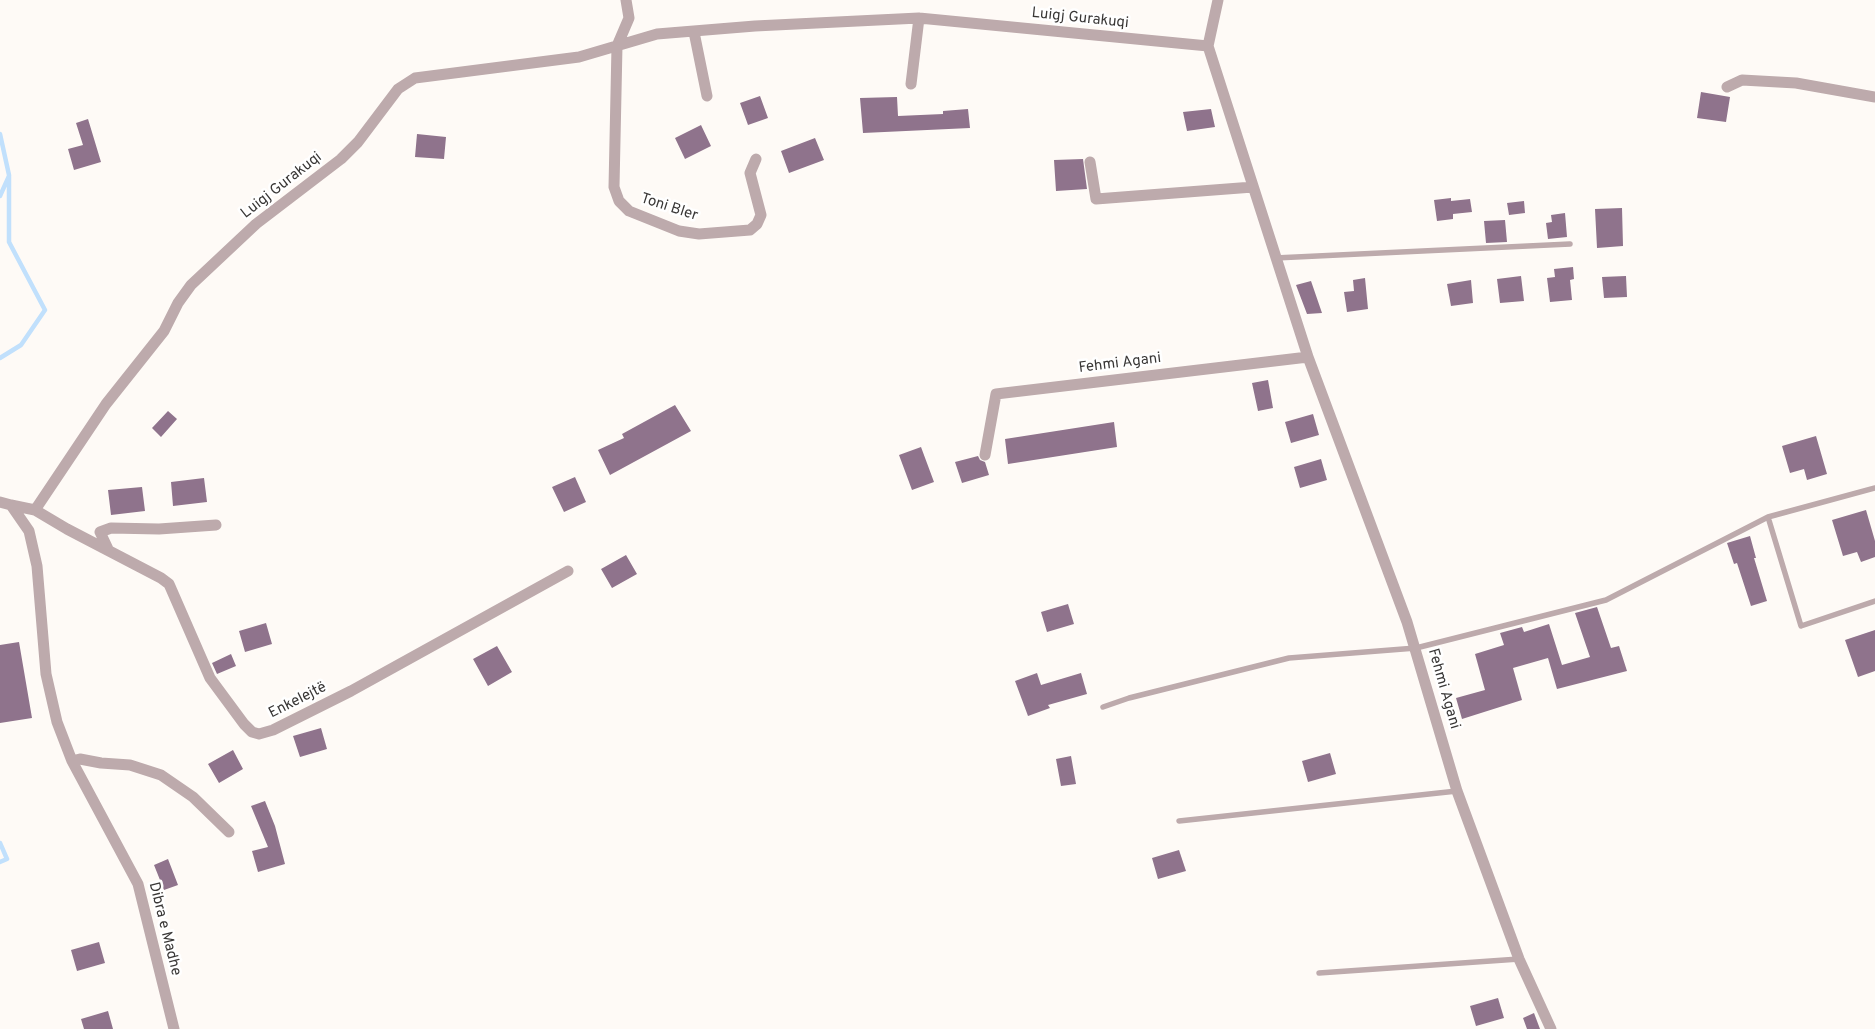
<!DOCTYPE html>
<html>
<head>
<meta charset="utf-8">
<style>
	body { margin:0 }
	canvas { display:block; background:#fefaf6 }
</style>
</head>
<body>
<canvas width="1875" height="1029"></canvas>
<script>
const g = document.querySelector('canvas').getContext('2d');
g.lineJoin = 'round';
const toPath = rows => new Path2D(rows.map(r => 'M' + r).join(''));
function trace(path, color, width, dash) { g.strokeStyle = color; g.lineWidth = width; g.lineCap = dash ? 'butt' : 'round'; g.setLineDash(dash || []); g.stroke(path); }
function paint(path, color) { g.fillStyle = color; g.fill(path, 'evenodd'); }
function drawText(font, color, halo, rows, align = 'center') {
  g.font = font + ' Overpass,sans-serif'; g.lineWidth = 5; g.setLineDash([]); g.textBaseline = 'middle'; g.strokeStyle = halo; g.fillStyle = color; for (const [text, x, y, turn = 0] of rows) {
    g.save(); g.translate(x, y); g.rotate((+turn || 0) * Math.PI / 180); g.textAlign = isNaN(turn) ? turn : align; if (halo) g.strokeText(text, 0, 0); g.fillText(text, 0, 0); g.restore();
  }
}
const stream = toPath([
	[0,134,9,175,9,242,45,310,21,345,0,358],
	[0,196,9,176],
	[0,843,7,859,0,862]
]);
const building = toPath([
	[1701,92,1730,97,1726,122,1697,118],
	[760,96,768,118,748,125,740,103],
	[897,97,898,116,943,114,943,111,968,109,970,128,863,133,860,98],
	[1211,109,1215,127,1187,131,1183,112],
	[88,119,101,162,74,170,68,149,83,145,76,123],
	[701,125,711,146,685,159,675,138],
	[417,134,446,137,444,159,415,157],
	[815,138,824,160,789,173,781,151],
	[1083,159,1087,189,1056,191,1054,160],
	[1451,198,1451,201,1470,199,1472,212,1453,214,1453,219,1437,221,1434,200],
	[1524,201,1525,213,1509,215,1507,203],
	[1622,208,1623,246,1597,248,1595,209],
	[1565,213,1567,237,1548,239,1546,223,1552,222,1551,215],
	[1505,220,1507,242,1486,243,1484,221],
	[1573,267,1574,279,1570,280,1572,300,1550,302,1547,278,1555,277,1554,269],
	[1521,276,1524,301,1500,303,1497,279],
	[1626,276,1627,297,1604,298,1602,277],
	[1365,278,1368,309,1347,312,1344,292,1354,291,1353,280],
	[1471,280,1473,303,1451,306,1447,284],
	[1311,281,1322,313,1307,314,1296,285],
	[1268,380,1273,408,1258,411,1252,383],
	[675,405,691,431,610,475,598,450,624,438,622,434],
	[168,411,177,419,161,437,152,428],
	[1313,414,1319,435,1291,443,1285,422],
	[1114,422,1117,447,1008,464,1005,439],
	[1816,436,1827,474,1807,480,1804,469,1790,473,1782,446],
	[921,447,934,482,912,490,899,455],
	[978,456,980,460,985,462,989,475,962,483,955,462],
	[1321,459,1327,480,1300,488,1294,467],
	[575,477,586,502,564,512,552,487],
	[204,478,207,502,173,506,171,482],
	[142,487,145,511,111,515,108,490],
	[1866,510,1875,541,1875,557,1861,562,1857,552,1843,556,1832,520],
	[1750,536,1756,558,1754,558,1767,601,1751,606,1737,563,1734,564,1727,543],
	[626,555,637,574,612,588,601,569],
	[1068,604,1074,624,1047,632,1041,612],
	[1597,607,1611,648,1619,646,1627,671,1557,689,1548,658,1513,668,1522,700,1462,719,1456,698,1485,690,1475,654,1504,645,1500,633,1522,627,1524,632,1549,624,1562,665,1590,657,1575,613],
	[266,623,272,644,245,652,239,631],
	[1875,630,1875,671,1858,677,1845,640],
	[19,642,32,718,0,723,0,645],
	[497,646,512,672,488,686,473,659],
	[231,654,236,666,217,674,212,663],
	[1037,673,1041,685,1081,673,1087,694,1048,705,1050,708,1028,716,1015,681],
	[321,728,327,749,300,757,293,736],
	[233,750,243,769,219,783,208,764],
	[1330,753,1336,774,1308,782,1302,761],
	[1071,756,1076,784,1061,786,1056,759],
	[265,801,275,826,285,864,258,872,252,851,268,847,251,806],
	[1179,850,1186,871,1158,879,1152,858],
	[168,859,178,885,164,890,154,865],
	[99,942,105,963,77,971,71,950],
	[1498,998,1504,1018,1476,1026,1470,1006],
	[108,1011,113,1029,84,1029,81,1019],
	[1534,1013,1540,1029,1527,1029,1523,1018]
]);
const lane = toPath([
	[1275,258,1570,244],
	[1768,517,1801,626,1875,601],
	[1103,707,1129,698,1289,658,1416,648,1606,600,1768,517,1875,488],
	[1179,821,1457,791],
	[1319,973,1519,959]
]);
const street = toPath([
	[626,0,629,18,617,46,614,187,619,201,629,211,679,231,699,234,750,230,757,224,761,215,750,173,756,159],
	[694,32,707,96],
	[1208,46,1308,357,1407,622,1457,791,1519,959,1551,1029],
	[1208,46,1218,0],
	[911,84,919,18],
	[1727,87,1742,80,1796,83,1875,97],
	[1090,162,1096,199,1253,187],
	[985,455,996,394,1308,357],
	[0,502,11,505,29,531,37,566,46,674,57,722,72,761,138,884,174,1029],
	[11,505,35,510,67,529,161,578,169,584,210,678,244,724,252,732,259,734,273,730,351,691,568,571],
	[35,510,106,404,164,331,178,303,191,285,256,224,341,159,358,142,398,89,415,78,579,57,657,34,755,26,919,18,1208,46],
	[108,549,100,532,111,528,159,529,216,525],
	[72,761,80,759,101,763,130,765,161,775,193,797,229,832]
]);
const streetNames = [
	["Luigj Gurakuqi",1080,19,6],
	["Luigj Gurakuqi",282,186,-38],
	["Toni Bler",669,208,18],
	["Fehmi Agani",1120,364,-7],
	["Fehmi Agani",1443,689,74],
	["Enkelejtë",298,701,-27],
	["Dibra e Madhe",164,929,76]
];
trace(stream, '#c1e0fc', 4.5);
paint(building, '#8f738c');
trace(lane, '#bdaaac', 5.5);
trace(street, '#bdaaac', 11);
drawText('15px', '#393736', '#fff', streetNames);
</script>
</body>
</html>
